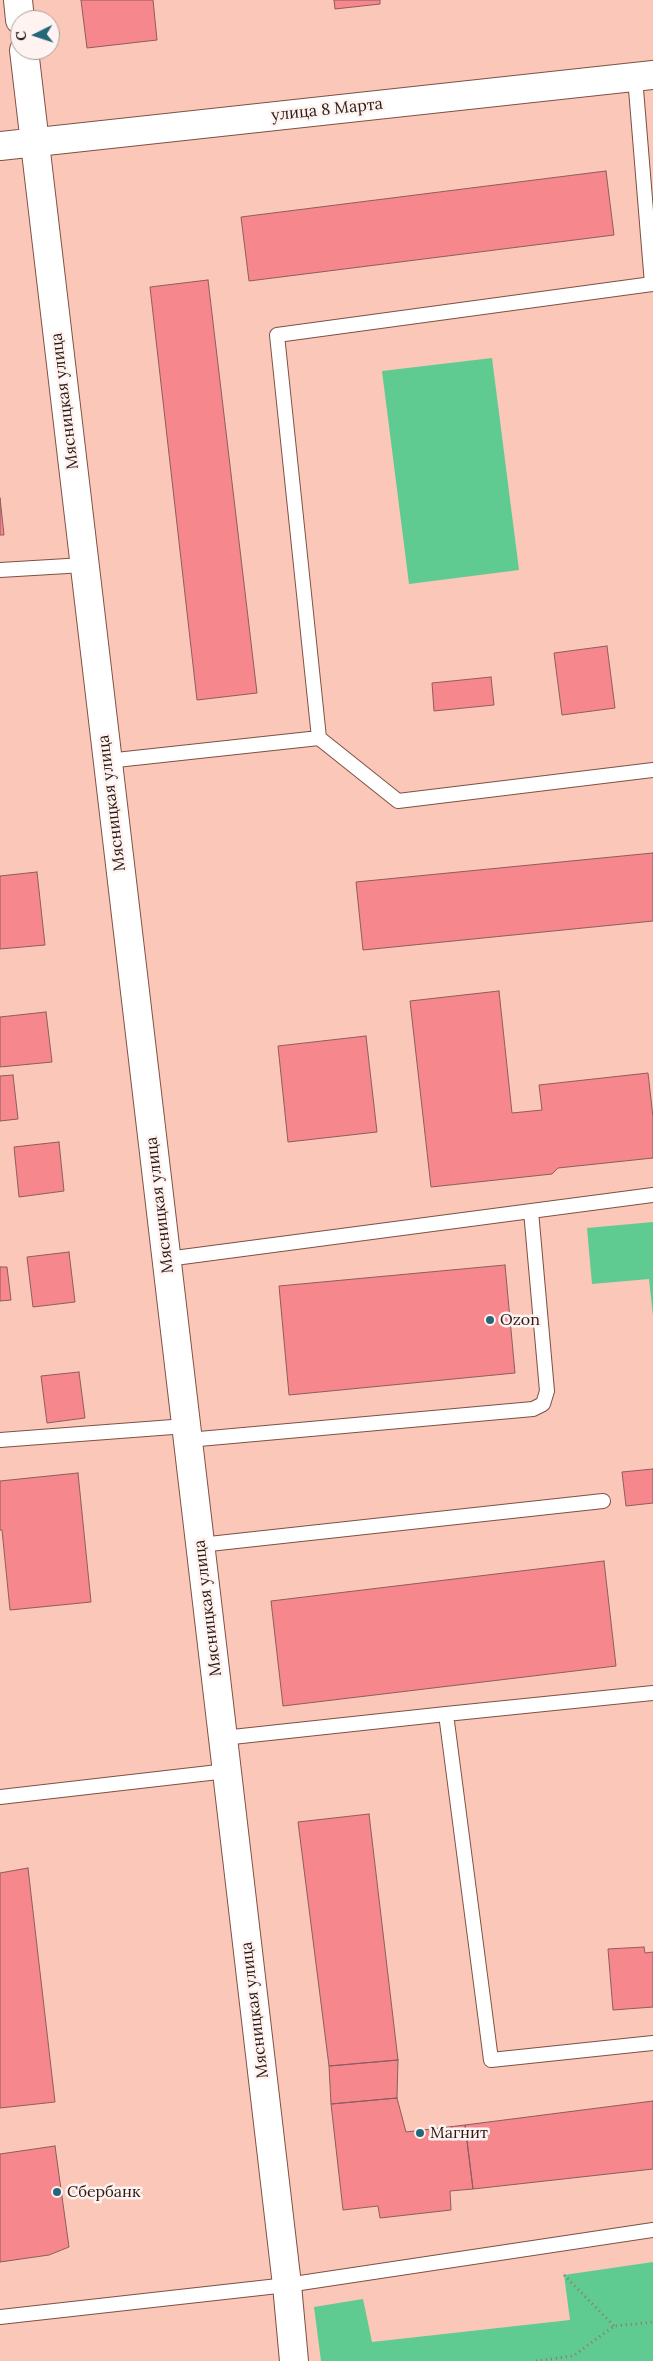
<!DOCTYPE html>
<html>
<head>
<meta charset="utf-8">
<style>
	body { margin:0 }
	#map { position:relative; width:653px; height:2361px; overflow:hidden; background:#fbc7b8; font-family:Lora,serif }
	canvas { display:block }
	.north { position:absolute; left:10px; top:10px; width:50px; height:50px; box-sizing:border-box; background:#fef3f0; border:1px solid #aa9c98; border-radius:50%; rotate:266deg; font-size:14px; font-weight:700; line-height:20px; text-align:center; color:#2c1914 }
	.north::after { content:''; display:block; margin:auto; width:18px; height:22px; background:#236778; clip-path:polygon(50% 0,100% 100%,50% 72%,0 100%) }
</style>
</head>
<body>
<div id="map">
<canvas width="653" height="2361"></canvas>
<div class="north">С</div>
</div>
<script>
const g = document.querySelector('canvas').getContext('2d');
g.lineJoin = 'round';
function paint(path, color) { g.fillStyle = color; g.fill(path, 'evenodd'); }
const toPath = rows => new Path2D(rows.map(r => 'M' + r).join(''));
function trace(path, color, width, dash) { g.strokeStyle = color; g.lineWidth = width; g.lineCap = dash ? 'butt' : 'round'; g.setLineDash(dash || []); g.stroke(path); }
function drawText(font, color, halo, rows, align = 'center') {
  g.font = font + ' Lora,serif'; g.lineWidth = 5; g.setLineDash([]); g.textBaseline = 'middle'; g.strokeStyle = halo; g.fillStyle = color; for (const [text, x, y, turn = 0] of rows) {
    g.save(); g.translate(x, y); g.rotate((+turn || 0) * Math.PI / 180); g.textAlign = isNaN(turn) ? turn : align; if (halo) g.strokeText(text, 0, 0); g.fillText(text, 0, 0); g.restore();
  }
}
const green = toPath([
	[492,358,519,570,409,584,382,371],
	[653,1222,653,1316,649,1279,592,1284,587,1228],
	[653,2262,653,2361,321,2361,314,2307,363,2299,372,2342,570,2320,564,2275]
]);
const building = toPath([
	[81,0,153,0,157,40,87,48,81,0],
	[334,0,380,0,380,4,335,9,334,0],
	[606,171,614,235,249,281,241,217,606,171],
	[208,280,257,693,197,700,150,287,208,280],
	[0,498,4,535,0,535,0,498],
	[607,646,615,708,562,715,554,653,607,646],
	[491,677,494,705,434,711,432,683,491,677],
	[653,853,653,921,363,950,356,882,653,853],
	[37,872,45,945,0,949,0,876,37,872],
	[499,991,512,1113,542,1110,539,1085,648,1073,653,1117,653,1158,558,1168,552,1174,431,1187,410,1001,499,991],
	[46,1012,52,1062,0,1067,0,1017,46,1012],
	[366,1036,377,1132,288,1142,278,1046,366,1036],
	[13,1075,18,1119,0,1121,0,1076,13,1075],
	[59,1142,64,1191,19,1197,14,1147,59,1142],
	[69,1252,75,1302,33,1307,27,1257,69,1252],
	[505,1265,515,1373,289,1395,279,1286,505,1265],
	[0,1267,7,1267,11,1300,0,1301,0,1267],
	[79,1372,85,1418,47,1423,41,1376,79,1372],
	[653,1469,653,1503,626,1506,622,1472,653,1469],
	[78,1473,91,1602,10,1610,2,1530,0,1530,0,1481,78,1473],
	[604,1561,616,1666,283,1706,271,1601,604,1561],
	[369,1814,398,2060,329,2066,298,1822,369,1814],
	[28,1868,55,2102,0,2108,0,1873,28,1868],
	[644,1947,645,1953,653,1952,653,2007,613,2010,608,1949,644,1947],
	[398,2060,397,2098,331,2104,329,2066,398,2060],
	[397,2098,406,2132,465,2125,473,2189,450,2191,451,2210,380,2218,378,2206,343,2210,331,2104,397,2098],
	[653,2101,653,2169,473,2189,465,2125,653,2101],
	[55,2146,69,2247,49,2255,0,2262,0,2154,55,2146]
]);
const path = toPath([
	[564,2275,614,2326],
	[536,2361,573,2356,614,2326,653,2322]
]);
const service = toPath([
	[0,570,84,565],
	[319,738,277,335,652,284,635,77],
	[107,761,319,738,398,801,653,770],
	[167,1259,653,1195],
	[0,1440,186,1426],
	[188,1440,533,1409,543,1404,547,1391,531,1211],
	[200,1545,603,1501],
	[446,1714,653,1693],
	[223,1738,446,1714,491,2060,653,2043],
	[0,1797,227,1771],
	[0,2317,287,2285,653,2230]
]);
const minor = toPath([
	[18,0,20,20],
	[24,50,223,1738,287,2285,294,2361],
	[0,146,653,75]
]);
const markers = [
	[490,1320,5,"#236778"],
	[420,2133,5,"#236778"],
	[57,2192,5,"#236778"]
];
const streetNames = [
	["улица 8 Марта",327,110,-6],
	["Мясницкая улица",65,401,-97],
	["Мясницкая улица",112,803,-97],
	["Мясницкая улица",160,1205,-97],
	["Мясницкая улица",208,1608,-97],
	["Мясницкая улица",255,2010,-97]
];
const poiNames = [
	["Ozon",500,1320],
	["Магнит",430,2133],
	["Сбербанк",67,2192]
];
paint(green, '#5fcb91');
paint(building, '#f5878d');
trace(building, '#8d5d5e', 1);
trace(service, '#7d5144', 16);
trace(minor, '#7d5144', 30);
trace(path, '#977369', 3, [1, 4]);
trace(service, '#fff', 14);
trace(minor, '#fff', 28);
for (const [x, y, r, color] of markers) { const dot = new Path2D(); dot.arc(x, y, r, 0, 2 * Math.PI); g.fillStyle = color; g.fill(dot); trace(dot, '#fef3f0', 2); }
drawText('16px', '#2c1914', '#fef3f0', streetNames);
drawText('16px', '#2c1914', '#fef3f0', poiNames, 'left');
</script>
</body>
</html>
